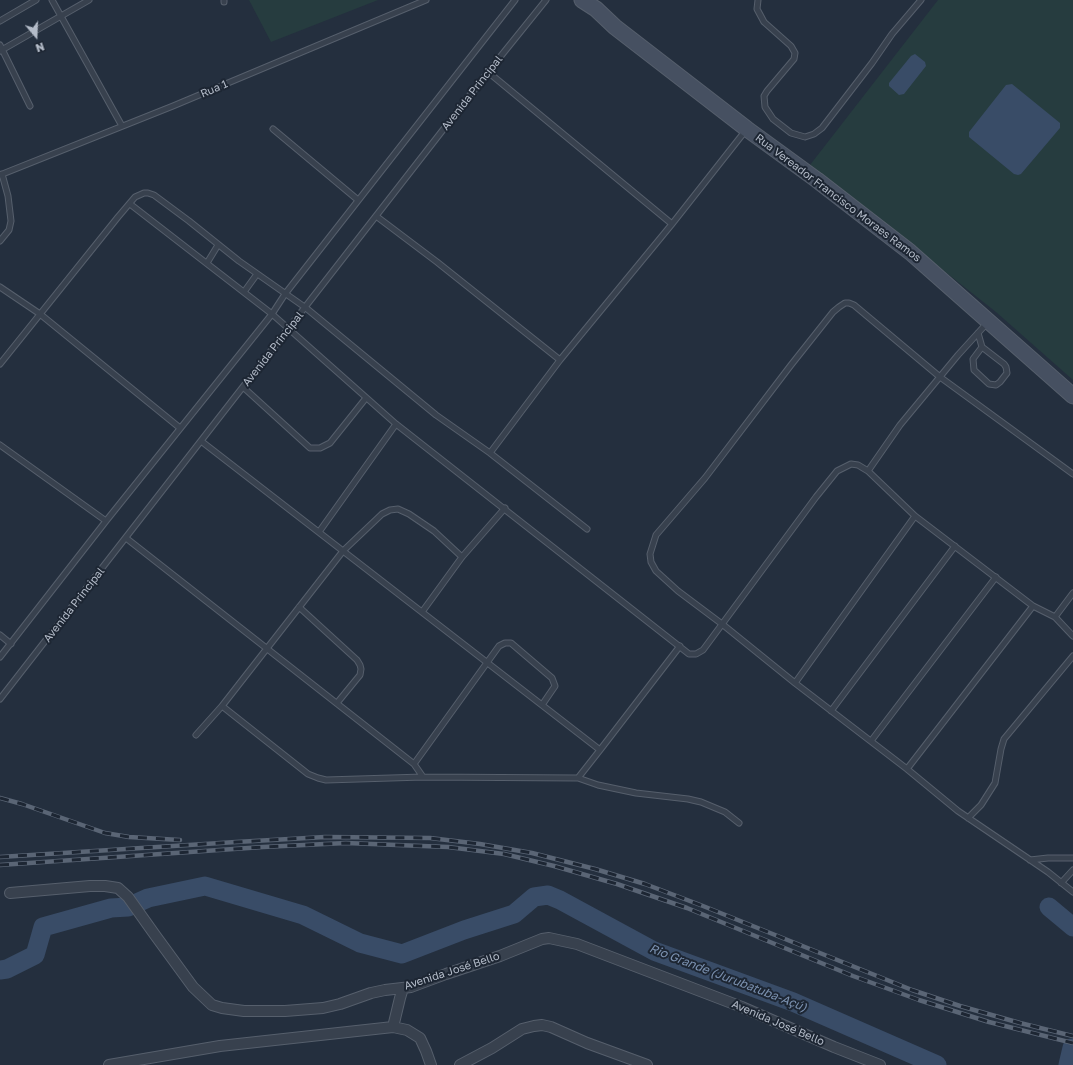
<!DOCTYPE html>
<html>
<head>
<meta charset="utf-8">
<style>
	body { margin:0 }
	#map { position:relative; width:1073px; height:1065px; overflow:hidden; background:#242f3e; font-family:"Golos Text",sans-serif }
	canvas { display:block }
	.north { position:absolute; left:16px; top:16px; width:40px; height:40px; -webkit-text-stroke:3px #1d2633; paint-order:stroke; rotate:161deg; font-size:11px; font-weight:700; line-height:16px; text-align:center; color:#b4bcc9 }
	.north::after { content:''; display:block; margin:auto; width:14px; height:18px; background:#b4bcc9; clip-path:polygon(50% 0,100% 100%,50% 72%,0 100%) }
</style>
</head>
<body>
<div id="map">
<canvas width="1073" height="1065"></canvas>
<div class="north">N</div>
</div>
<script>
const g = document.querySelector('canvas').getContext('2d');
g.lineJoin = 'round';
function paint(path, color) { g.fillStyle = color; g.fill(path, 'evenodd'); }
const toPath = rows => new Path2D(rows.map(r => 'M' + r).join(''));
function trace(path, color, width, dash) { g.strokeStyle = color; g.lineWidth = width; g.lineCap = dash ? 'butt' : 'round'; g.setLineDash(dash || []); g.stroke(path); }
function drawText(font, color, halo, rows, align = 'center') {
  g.font = font + ' "Golos Text",sans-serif'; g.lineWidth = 4; g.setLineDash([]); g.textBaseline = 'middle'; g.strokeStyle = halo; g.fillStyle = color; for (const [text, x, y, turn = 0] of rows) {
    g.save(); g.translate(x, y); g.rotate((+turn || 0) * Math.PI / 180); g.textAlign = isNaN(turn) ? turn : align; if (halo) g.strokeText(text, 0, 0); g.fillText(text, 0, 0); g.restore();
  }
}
const green = toPath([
	[249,0,378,0,271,42],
	[938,0,1073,0,1073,380,996,312,810,165],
	[1060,123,1059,128,1021,174]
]);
const water = toPath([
	[915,54,925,62,926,66,904,94,899,95,889,86,889,83,911,56],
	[1012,84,1060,123,1060,128,1021,174,1018,175,1014,174,969,137,969,132,1006,85]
]);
const river = toPath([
	[1049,907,1073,927],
	[0,970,7,969,35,955,43,927,111,908,128,907,148,898,205,886,303,915,360,943,402,954,464,930,514,914,534,897,548,895,560,900,654,951,793,1002,937,1065],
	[1068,1065,1072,1048]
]);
const lane = toPath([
	[52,0,122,126],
	[224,0,224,2],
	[758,0,757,9,764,22,791,46,795,53,794,59,767,91,764,96,765,107,773,119,791,133,805,137,814,134,822,128,872,63,892,34,921,0],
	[0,21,36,0],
	[0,45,30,106],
	[0,51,89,0],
	[488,72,672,224],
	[273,129,358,200],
	[0,175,173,106,426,0],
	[130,204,272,314,396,424,689,654,696,654,703,650,816,497,837,471,851,464,858,465,868,471,915,516,1033,606,907,769],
	[376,216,437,262,560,360],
	[0,241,9,230,11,221,8,196,2,174],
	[207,263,218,245],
	[0,287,40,314,180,428],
	[244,292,257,274],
	[978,333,982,347,1004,364,1006,367,1007,373,1000,382,996,385,989,384,974,370,973,359,982,347],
	[0,364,118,217,135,197,144,193,148,193,154,195,189,221,239,261,306,308,436,415,490,453,587,529],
	[243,387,310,448,320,448,330,443,366,398],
	[201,441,600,750,680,646],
	[0,445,106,521],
	[490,453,560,360,672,224,746,130],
	[868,471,900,425,958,355,988,322],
	[1073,474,940,377,854,305,849,303,845,303,839,307,833,312,791,365,705,478,656,535,650,554,651,562,656,571,678,591,722,624,795,683,907,769,958,811,1048,872,1073,892],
	[319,532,396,424],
	[126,538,414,764,423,777,578,778,600,750],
	[1033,606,1055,617,1073,636],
	[299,607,357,660,360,665,361,669,360,675,337,703],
	[422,612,462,557,505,508],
	[1055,617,1073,593],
	[0,635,11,644],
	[0,657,106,521,272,314,285,294,515,0],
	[795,683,915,516],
	[0,699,488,72,546,0],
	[222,706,308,774,318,778,326,780,423,777],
	[831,711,955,546],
	[196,735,222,706,343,551,382,514,390,510,398,509,409,514,434,531,462,557],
	[871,741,996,577],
	[414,764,499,646,505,643,511,643,552,678,555,686,542,705],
	[578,778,598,785,636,793,688,799,701,802,725,812,739,823],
	[968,818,981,805,995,783,1001,749,1004,739,1073,656],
	[1030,860,1048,858,1073,858],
	[1061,883,1073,870]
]);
const street = toPath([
	[10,893,90,886,105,886,118,888,128,897,155,935,193,987,212,1005,222,1008,244,1011,285,1011,323,1008,340,1004,371,993,385,990,411,987,446,974,500,956,542,939,549,938,577,944,742,1007,834,1047,880,1065],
	[393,1027,400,998,403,988],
	[109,1065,220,1046,393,1027,407,1030,420,1038,426,1051,431,1065],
	[460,1065,492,1048,522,1029,534,1026,542,1025,551,1027,587,1043,647,1065]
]);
const secondary = toPath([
	[582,0,596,9,615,27,747,129,817,180,910,252,1073,396]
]);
const rail = toPath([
	[0,798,22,804,105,833,129,837,180,840],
	[0,857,236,842,325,837,430,838,480,844,532,853,595,869,645,884,703,906,912,990,960,1006,1020,1023,1073,1036],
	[0,865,263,847,346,843,448,847,504,854,554,866,617,884,687,908,853,976,919,1000,989,1022,1073,1043]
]);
const streetNames = [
	["Rua 1",214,89,-23],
	["Avenida Principal",472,93,-52],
	["Rua Vereador Francisco Moraes Ramos",838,198,37],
	["Avenida Principal",273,349,-52],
	["Avenida Principal",74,605,-52],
	["Avenida José Bello",452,971,-18],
	["Avenida José Bello",778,1023,23]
];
const waterNames = [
	["Rio Grande (Jurubatuba-Açú)",728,978,21]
];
paint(green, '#263c3f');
paint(water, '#394c67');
trace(river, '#394c67', 19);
trace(lane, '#565f6c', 7);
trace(street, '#565f6c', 12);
trace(secondary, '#565f6c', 17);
trace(lane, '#38414e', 5);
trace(street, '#38414e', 10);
trace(secondary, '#465061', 15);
trace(rail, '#5a6575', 4.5);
trace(rail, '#1d2633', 3, [9]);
drawText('11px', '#b4bcc9', '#1d2633', streetNames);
drawText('italic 12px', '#7c92b1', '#1d2633', waterNames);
</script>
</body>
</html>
